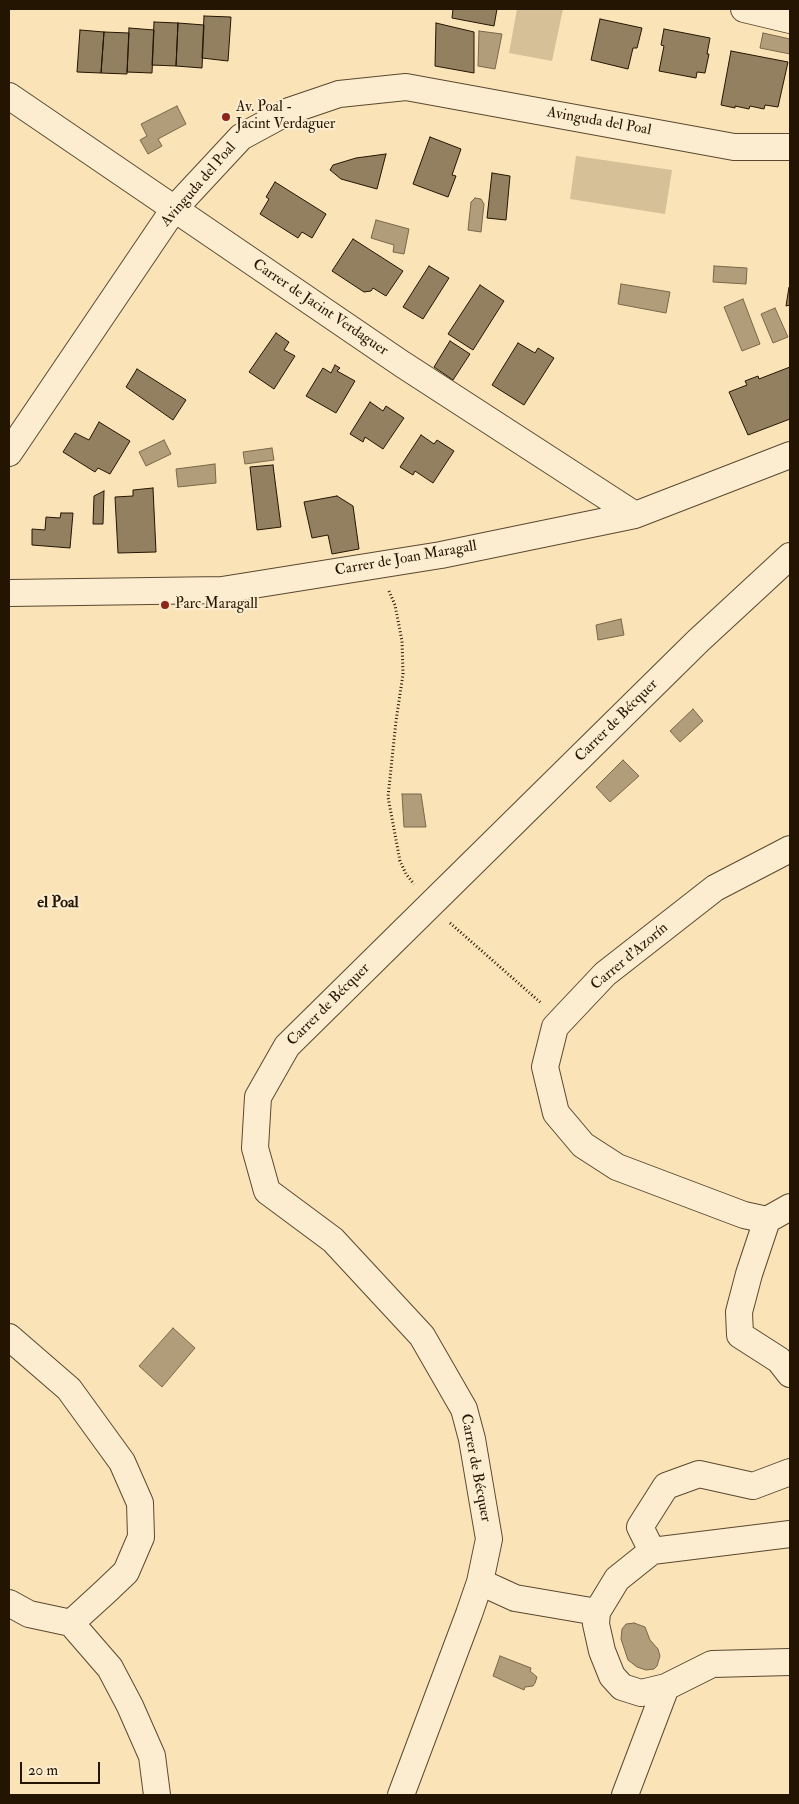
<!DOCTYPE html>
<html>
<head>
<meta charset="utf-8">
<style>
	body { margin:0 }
	#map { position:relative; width:799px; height:1804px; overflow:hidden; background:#fae3b6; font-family:"IM FELL Double Pica",serif }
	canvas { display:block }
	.frame { position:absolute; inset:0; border:10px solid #241503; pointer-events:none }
	.scale { position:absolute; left:20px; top:1762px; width:80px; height:22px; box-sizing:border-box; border:2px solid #241503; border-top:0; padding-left:6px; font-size:15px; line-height:18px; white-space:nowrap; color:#241503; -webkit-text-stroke:4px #fcedd0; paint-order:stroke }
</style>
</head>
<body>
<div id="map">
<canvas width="799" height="1804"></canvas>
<div class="frame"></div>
<div class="scale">20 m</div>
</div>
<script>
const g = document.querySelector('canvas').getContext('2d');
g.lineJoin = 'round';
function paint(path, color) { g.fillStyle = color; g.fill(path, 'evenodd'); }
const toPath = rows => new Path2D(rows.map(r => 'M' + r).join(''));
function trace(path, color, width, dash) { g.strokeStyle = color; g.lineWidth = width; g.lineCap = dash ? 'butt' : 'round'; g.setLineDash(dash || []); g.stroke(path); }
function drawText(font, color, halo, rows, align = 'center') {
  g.font = font + ' "IM FELL Double Pica",serif'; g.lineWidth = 4; g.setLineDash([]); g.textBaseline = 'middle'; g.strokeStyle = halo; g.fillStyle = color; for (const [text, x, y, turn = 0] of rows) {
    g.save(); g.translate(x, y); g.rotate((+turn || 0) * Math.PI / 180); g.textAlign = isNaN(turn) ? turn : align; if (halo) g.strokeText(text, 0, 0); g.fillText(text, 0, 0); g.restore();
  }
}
const green = toPath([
	[517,9,563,9,552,61,509,53],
	[576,156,672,170,665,214,570,199]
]);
const water = toPath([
	[479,31,502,34,495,69,478,66,479,31],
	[763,33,790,39,790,54,760,48,763,33],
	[177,106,186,124,158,139,162,146,148,154,140,140,147,136,141,124,177,106],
	[475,198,481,199,484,204,481,232,468,230,471,202,475,198],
	[376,220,409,229,404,254,393,252,394,245,371,238,376,220],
	[714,266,747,268,746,284,713,282,714,266],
	[621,284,670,292,666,313,618,304,621,284],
	[743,299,760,344,742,351,724,307,743,299],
	[775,308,788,337,773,343,761,314,775,308],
	[164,440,171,454,146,466,139,452,164,440],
	[272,448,274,460,245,464,243,452,272,448],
	[215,464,216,483,178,487,176,469,215,464],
	[621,619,624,635,598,640,596,625,621,619],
	[693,709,703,721,680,742,670,731,693,709],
	[623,760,639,776,610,802,596,787,623,760],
	[402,794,421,794,426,827,404,827,402,794],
	[173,1328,195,1348,162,1387,139,1366,173,1328],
	[634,1623,645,1627,650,1640,658,1649,660,1656,657,1666,654,1669,646,1670,637,1667,628,1660,621,1639,622,1629,626,1624,634,1623],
	[500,1656,531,1668,530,1671,537,1677,535,1683,533,1686,525,1687,524,1690,493,1676,500,1656]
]);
const building = toPath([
	[453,9,497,9,494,26,452,18,453,9],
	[204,16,231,17,228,61,202,58,204,16],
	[600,19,642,28,637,48,633,48,628,69,591,60,600,19],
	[154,22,178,23,176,66,152,65,154,22],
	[178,23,204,25,202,68,176,66,178,23],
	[436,23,474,32,474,73,435,66,436,23],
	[129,28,154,30,152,73,127,72,129,28],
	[664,29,710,38,707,54,709,54,705,73,697,72,696,78,659,71,664,46,661,45,664,29],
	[80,30,104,32,101,73,77,72,80,30],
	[104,32,129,33,127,74,101,73,104,32],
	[731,51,788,62,778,107,765,105,764,109,750,106,749,109,735,106,735,108,721,105,731,51],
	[430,137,461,149,452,175,456,176,448,197,413,184,430,137],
	[386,154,377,189,341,179,330,170,333,165,356,158,386,154],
	[492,173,510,176,506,220,487,218,492,173],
	[275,182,326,214,312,238,302,232,298,238,260,214,269,199,266,197,275,182],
	[353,239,403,271,386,296,373,288,371,291,364,292,332,271,353,239],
	[429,266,449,278,423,319,403,307,429,266],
	[480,285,504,301,473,350,448,334,480,285],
	[790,286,790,305,786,306,789,287,790,286],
	[276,333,289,342,284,350,295,356,274,389,249,372,276,333],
	[450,341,470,354,453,380,434,367,450,341],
	[518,343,535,353,538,348,554,358,524,405,492,385,518,343],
	[335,365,340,368,337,371,355,381,336,413,306,396,323,368,331,373,335,365],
	[790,367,790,419,748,435,729,392,747,385,745,381,758,376,759,379,790,367],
	[137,369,186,400,173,420,126,387,137,369],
	[370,402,383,411,386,406,404,418,383,449,365,437,363,442,350,434,370,402],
	[99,422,130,441,110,474,98,468,95,472,63,452,75,433,89,440,99,422],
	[421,435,434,444,437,440,454,451,433,483,415,471,413,475,400,467,421,435],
	[273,465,281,527,257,530,250,467,273,465],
	[153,488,156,552,118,553,115,497,133,496,133,490,153,488],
	[104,491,103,524,93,524,94,496,104,491],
	[337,496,353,506,359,549,332,554,328,535,312,538,304,502,337,496],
	[61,513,73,513,70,548,32,545,32,529,45,530,46,517,60,518,61,513]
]);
const path = toPath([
	[389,591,395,605,402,641,403,674,396,721,388,797,400,861,406,874,414,884],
	[450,923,541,1003]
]);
const street = toPath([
	[744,9,790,20],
	[9,96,402,364,635,515],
	[9,453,174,209,241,137,289,111,339,94,406,87,734,147,790,147],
	[9,593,222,590,441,555,635,515,790,455],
	[790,1207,767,1220,749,1274,739,1312,740,1335,779,1360,790,1374],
	[767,1220,744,1215,617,1167,583,1145,556,1113,545,1067,555,1027,605,974,715,888,790,849],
	[9,1337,69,1389,122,1462,140,1503,141,1537,126,1572,105,1592,71,1623],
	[652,1551,640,1527,666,1486,699,1474,753,1486,790,1472],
	[652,1551,790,1534],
	[480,1582,515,1598,597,1612,617,1579,652,1551],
	[9,1603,29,1614,71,1623,110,1668,130,1706,152,1756,157,1795],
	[597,1612,596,1624,602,1651,612,1676,622,1687,641,1693,666,1687,712,1664,790,1662],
	[401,1795,469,1614,480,1582,489,1539,472,1439,464,1409,422,1336,333,1240,267,1191,255,1148,258,1097,287,1046,698,641,790,556],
	[625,1795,666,1687]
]);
const markers = [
	[226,117,5,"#8f2418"],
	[165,605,5,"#8f2418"]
];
const poiNames = [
	["Av. Poal -",236,108],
	["Jacint Verdaguer",236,125],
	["Parc Maragall",175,605]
];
const streetNames = [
	["Avinguda del Poal",599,122,10],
	["Avinguda del Poal",199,185,-49],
	["Carrer de Jacint Verdaguer",320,308,34],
	["Carrer de Joan Maragall",406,559,-10],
	["Carrer de Bécquer",617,721,-45],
	["Carrer d'Azorín",630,957,-40],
	["Carrer de Bécquer",329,1005,-45],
	["Carrer de Bécquer",475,1468,79]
];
const neighbourhoodNames = [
	["el Poal",58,904]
];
paint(green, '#d6c098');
paint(water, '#b19d79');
trace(water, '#79674a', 1);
paint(building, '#938060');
trace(building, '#241503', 1);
trace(street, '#5a4830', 28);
trace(path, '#241503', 3, [1, 2.5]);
trace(street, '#fcedd0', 26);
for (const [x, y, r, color] of markers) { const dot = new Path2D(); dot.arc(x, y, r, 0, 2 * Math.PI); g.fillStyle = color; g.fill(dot); trace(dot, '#fcedd0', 2); }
drawText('15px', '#241503', '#fcedd0', poiNames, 'left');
drawText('15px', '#241503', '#fcedd0', streetNames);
drawText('bold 16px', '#241503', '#fcedd0', neighbourhoodNames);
</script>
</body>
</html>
